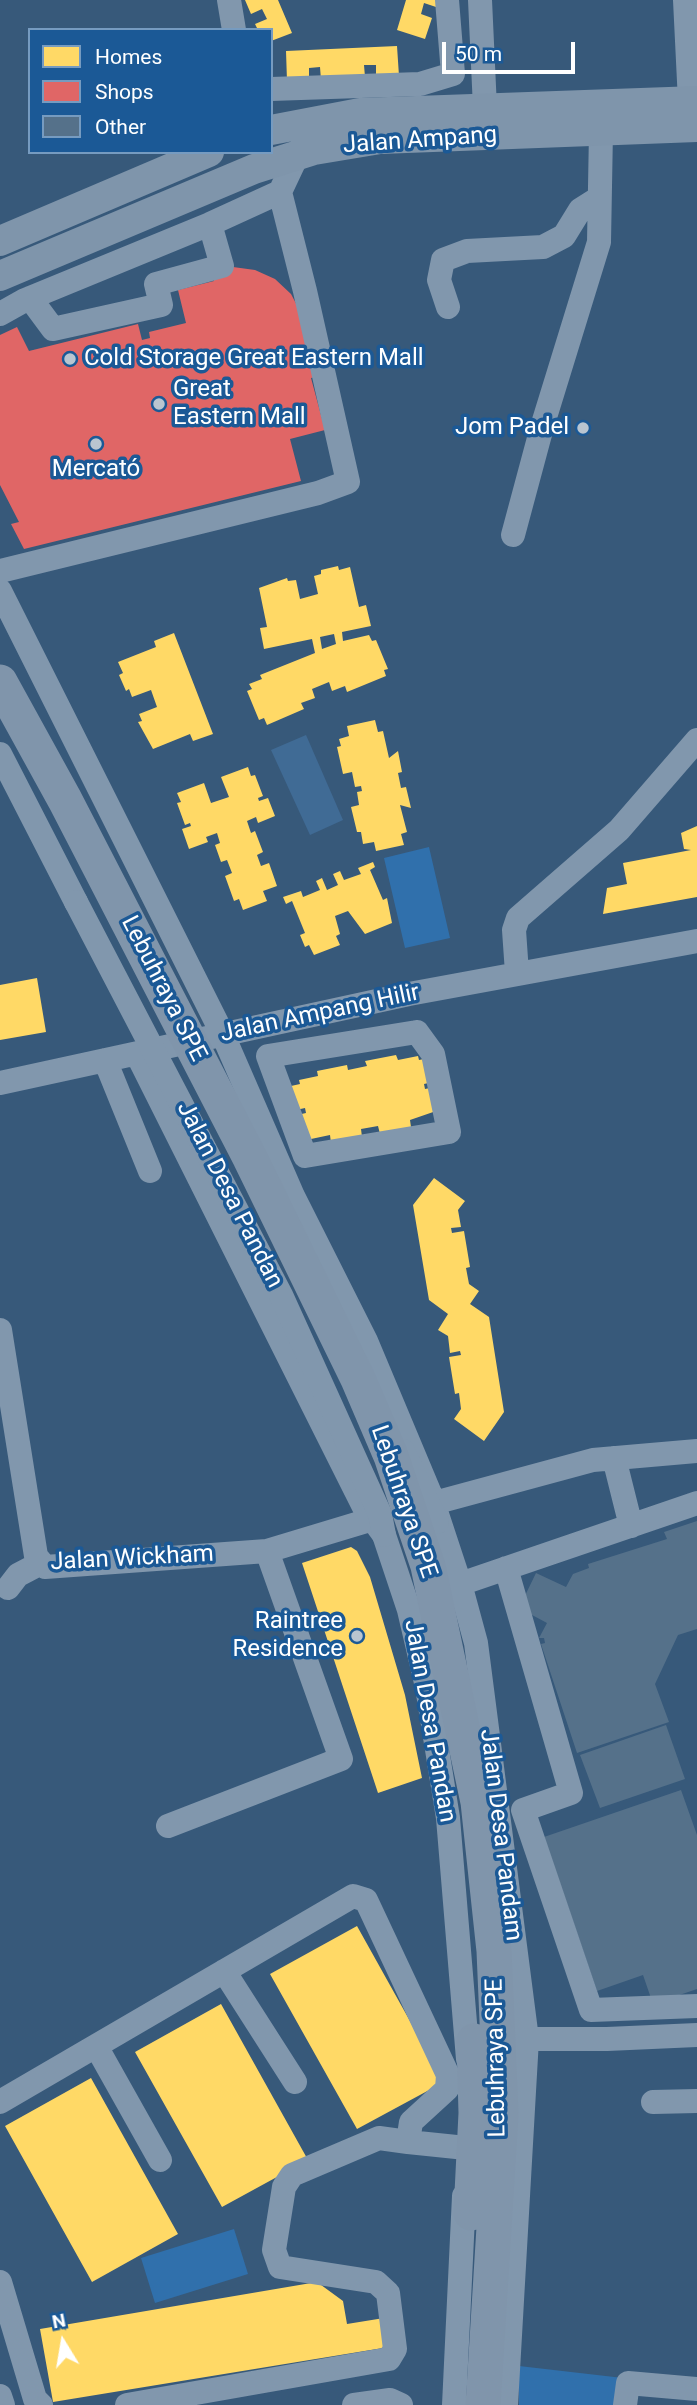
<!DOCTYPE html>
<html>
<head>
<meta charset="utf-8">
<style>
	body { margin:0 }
	#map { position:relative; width:697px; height:2405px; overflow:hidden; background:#37597a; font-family:Roboto,sans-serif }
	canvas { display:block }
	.legend { position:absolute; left:28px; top:28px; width:245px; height:126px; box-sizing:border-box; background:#1b5996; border:2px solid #769bc0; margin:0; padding:9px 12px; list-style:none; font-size:21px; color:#fff }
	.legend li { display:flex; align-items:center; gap:14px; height:35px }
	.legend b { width:35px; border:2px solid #769bc0 }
	.north { position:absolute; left:28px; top:2307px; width:70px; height:70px; -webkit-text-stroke:5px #1b5996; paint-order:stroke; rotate:349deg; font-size:19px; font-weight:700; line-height:28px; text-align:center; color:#fff }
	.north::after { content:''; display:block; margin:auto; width:24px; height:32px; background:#fff; clip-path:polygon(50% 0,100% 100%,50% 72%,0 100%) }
	.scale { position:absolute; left:442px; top:42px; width:133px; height:32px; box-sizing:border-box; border:4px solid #fff; border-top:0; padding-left:9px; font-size:21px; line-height:24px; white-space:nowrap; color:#fff; -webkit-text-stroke:5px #1b5996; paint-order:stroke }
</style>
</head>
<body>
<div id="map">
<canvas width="697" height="2405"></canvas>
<ul class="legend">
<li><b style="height:19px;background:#ffd966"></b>Homes</li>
<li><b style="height:19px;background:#e06666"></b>Shops</li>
<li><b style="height:19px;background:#55718a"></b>Other</li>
</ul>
<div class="north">N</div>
<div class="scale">50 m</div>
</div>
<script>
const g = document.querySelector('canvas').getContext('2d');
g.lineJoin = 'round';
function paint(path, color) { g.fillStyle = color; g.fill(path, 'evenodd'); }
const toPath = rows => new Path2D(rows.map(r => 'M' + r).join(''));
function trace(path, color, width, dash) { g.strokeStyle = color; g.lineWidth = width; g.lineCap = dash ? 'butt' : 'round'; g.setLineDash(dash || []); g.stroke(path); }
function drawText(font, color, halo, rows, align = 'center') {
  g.font = font + ' Roboto,sans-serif'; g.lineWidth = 7; g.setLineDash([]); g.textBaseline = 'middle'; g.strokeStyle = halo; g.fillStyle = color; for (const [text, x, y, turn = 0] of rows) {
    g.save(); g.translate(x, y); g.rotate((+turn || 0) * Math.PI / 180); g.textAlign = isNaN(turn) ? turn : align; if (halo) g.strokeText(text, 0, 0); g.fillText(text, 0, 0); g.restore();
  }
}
const green = toPath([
	[429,847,450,938,405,948,384,858],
	[234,2229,248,2274,155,2303,141,2258],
	[519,2366,623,2378,619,2405,519,2405]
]);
const water = toPath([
	[306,735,343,820,310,835,271,750]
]);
const homes = toPath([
	[245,0,278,0,292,33,271,41,271,30,258,30,255,24,267,19,262,9,251,14],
	[406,0,438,0,436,7,424,3,421,14,432,18,425,39,397,30],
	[397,46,399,76,376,77,376,65,364,65,365,77,321,80,320,67,309,68,309,80,287,81,286,51],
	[338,566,339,570,350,567,359,607,366,605,371,626,342,632,343,641,369,635,372,641,376,640,388,669,384,670,386,676,347,692,345,686,332,691,329,682,312,689,315,698,301,703,304,709,267,725,264,718,259,720,247,691,252,689,249,684,262,679,260,675,315,653,312,639,264,649,260,628,267,627,259,588,287,578,288,581,296,580,300,599,318,594,314,576,321,574,321,570],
	[334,634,336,644,322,649,320,637],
	[174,633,213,734,193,741,190,734,153,749,138,722,142,721,139,714,157,707,151,690,132,697,129,689,126,691,119,675,123,673,118,662,156,647,154,641],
	[375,720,378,732,383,731,389,758,398,751,402,772,398,773,401,788,406,787,411,808,400,805,407,832,401,834,404,845,376,851,374,842,363,844,361,832,357,832,351,807,359,805,357,792,362,791,361,786,355,787,352,772,343,774,337,747,341,746,339,739,349,736,347,726],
	[248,767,251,776,255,775,263,796,258,798,259,801,268,798,275,816,258,823,256,817,247,821,251,833,255,831,263,852,257,855,261,866,269,863,277,886,263,891,267,901,243,910,239,899,234,901,225,876,232,873,227,860,221,862,215,845,220,843,217,833,206,837,208,842,189,849,182,829,191,826,190,823,185,825,177,803,181,802,177,793,204,783,211,803,229,797,221,777],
	[697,826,697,897,603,914,607,888,627,884,623,863,691,850,684,849,681,833],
	[373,862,375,867,370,870,383,900,387,898,392,923,365,934,348,911,335,916,340,934,336,936,340,945,314,955,309,945,305,947,300,935,305,933,292,901,286,904,283,897,301,891,303,897,320,890,316,881,322,878,327,890,338,885,333,874,340,871,344,880,361,874,358,868],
	[37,978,46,1032,0,1040,0,985],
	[396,1055,398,1060,418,1056,419,1060,429,1058,433,1082,424,1084,425,1089,435,1087,439,1110,410,1120,411,1127,380,1134,378,1126,361,1129,362,1137,331,1143,330,1135,311,1139,297,1115,306,1113,305,1108,296,1110,291,1086,300,1084,299,1080,318,1076,317,1071,347,1065,348,1070,367,1066,365,1061],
	[434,1178,465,1201,458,1210,461,1227,451,1228,452,1233,464,1231,470,1267,466,1268,469,1284,479,1291,470,1304,489,1317,504,1412,484,1441,454,1419,461,1409,459,1393,455,1394,449,1357,461,1355,460,1351,450,1353,448,1336,438,1330,448,1314,429,1300,413,1205],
	[351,1547,357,1551,370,1577,405,1695,422,1778,378,1793,302,1563],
	[357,1926,444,2082,357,2129,270,1974],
	[221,2004,308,2160,222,2207,135,2052],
	[91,2078,178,2234,92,2282,5,2126],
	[317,2282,343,2301,347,2324,384,2318,389,2347,53,2402,40,2329]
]);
const shops = toPath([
	[233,267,255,270,275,279,291,294,301,313,315,377,311,378,325,430,290,439,301,481,24,549,11,524,19,522,0,485,0,335,17,327,29,351,138,324,142,340,150,338,149,332,186,323,178,290,214,281,212,272]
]);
const building = toPath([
	[697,1521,697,1629,678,1635,655,1684,669,1722,577,1753,541,1644,545,1643,544,1638,539,1638,547,1623,519,1608,536,1573,566,1587,573,1574,589,1568,588,1564,667,1539,664,1532],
	[666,1725,685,1779,600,1808,580,1755],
	[681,1790,697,1835,697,1989,653,2004,643,1975,597,1991,544,1837]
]);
const minor = toPath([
	[229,0,234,30],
	[480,0,485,108],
	[685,0,690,102],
	[271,89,420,84,453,74,447,0],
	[30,298,53,329,161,305,156,284,222,266,210,224],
	[448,307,439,280,443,260,467,251,543,247,564,236,580,210,599,198],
	[0,314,25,300,210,224,280,192,297,156],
	[513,535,542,427,599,242,601,131],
	[0,571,318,493,348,482,305,291,280,192],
	[0,591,223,1035,293,1196,366,1341,431,1496,460,1584,476,1643,527,2039,506,2405],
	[0,754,76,902],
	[517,973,514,930,518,918,619,830,697,740],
	[417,1032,433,1054,449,1132,305,1156,268,1056,417,1032],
	[137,1054,365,1509,384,1535,409,1610,427,1687,448,1818,468,2059],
	[105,1060,150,1171],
	[0,1083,409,994,697,941],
	[0,1330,36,1556,45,1567,267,1551,373,1519],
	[614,1458,631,1526],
	[434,1503,593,1460,697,1451],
	[506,1568,571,1793,523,1810,591,2010,697,2006],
	[460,1584,697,1503],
	[8,1588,18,1575,39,1564],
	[168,1826,341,1759,267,1551],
	[224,1971,295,2082],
	[510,2039,607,2039,697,2035],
	[96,2046,160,2160],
	[0,2102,353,1896,366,1900,448,2075,447,2089,411,2122,408,2142,379,2138,292,2175,284,2187,274,2250,280,2267,376,2282,388,2293,395,2349,389,2359,127,2405],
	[653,2102,697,2101],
	[408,2142,466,2148],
	[0,2282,35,2399,41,2405],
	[0,2396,3,2405],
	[354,2405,390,2400,401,2405],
	[454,2405,464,2196],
	[625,2405,628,2383,697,2389]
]);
const major = toPath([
	[271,130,360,113,697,101],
	[0,241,209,152],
	[0,276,254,169,314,150,380,139,697,127]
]);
const minorBridge = toPath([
	[76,902,281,1295,380,1514,384,1535],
	[403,1451,437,1522]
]);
const highwayBridge = toPath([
	[0,682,65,800,250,1158,358,1379,391,1456,428,1566,478,1802,494,1951,501,2114,483,2405],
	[471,2213,476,2113,474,2041]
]);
const markers = [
	[70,359,7,"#b9c5d0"],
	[159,404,7,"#b9c5d0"],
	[583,428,7,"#b9c5d0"],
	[96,444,7,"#b9c5d0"],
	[357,1636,7,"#b9c5d0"]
];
const streetNames = [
	["Jalan Ampang",420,141,-4],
	["Lebuhraya SPE",163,989,63],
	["Jalan Ampang Hilir",320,1014,-12],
	["Jalan Desa Pandan",229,1195,63],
	["Lebuhraya SPE",403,1502,71],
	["Jalan Wickham",132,1559,-3],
	["Jalan Desa Pandan",429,1721,80],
	["Jalan Desa Pandam",500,1835,83],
	["Lebuhraya SPE",497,2058,-91]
];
const poiNames = [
	["Cold Storage Great Eastern Mall",84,359],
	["Great",173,390],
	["Eastern Mall",173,418],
	["Jom Padel",569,428,"right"],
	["Mercató",96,470,"center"],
	["Raintree",343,1622,"right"],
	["Residence",343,1650,"right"]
];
paint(green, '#3070ac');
paint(water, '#406b95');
paint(homes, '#ffd966');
paint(shops, '#e06666');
paint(building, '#55718a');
trace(minor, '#8197ad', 24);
trace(major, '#7f95ab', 30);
trace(minorBridge, '#8197ad', 24);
trace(highwayBridge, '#8095ab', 35);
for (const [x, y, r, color] of markers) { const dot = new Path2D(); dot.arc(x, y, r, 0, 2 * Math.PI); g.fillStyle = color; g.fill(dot); trace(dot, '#1b5996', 2.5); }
drawText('24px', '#fff', '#1b5996', streetNames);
drawText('24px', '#fff', '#1b5996', poiNames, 'left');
</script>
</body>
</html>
